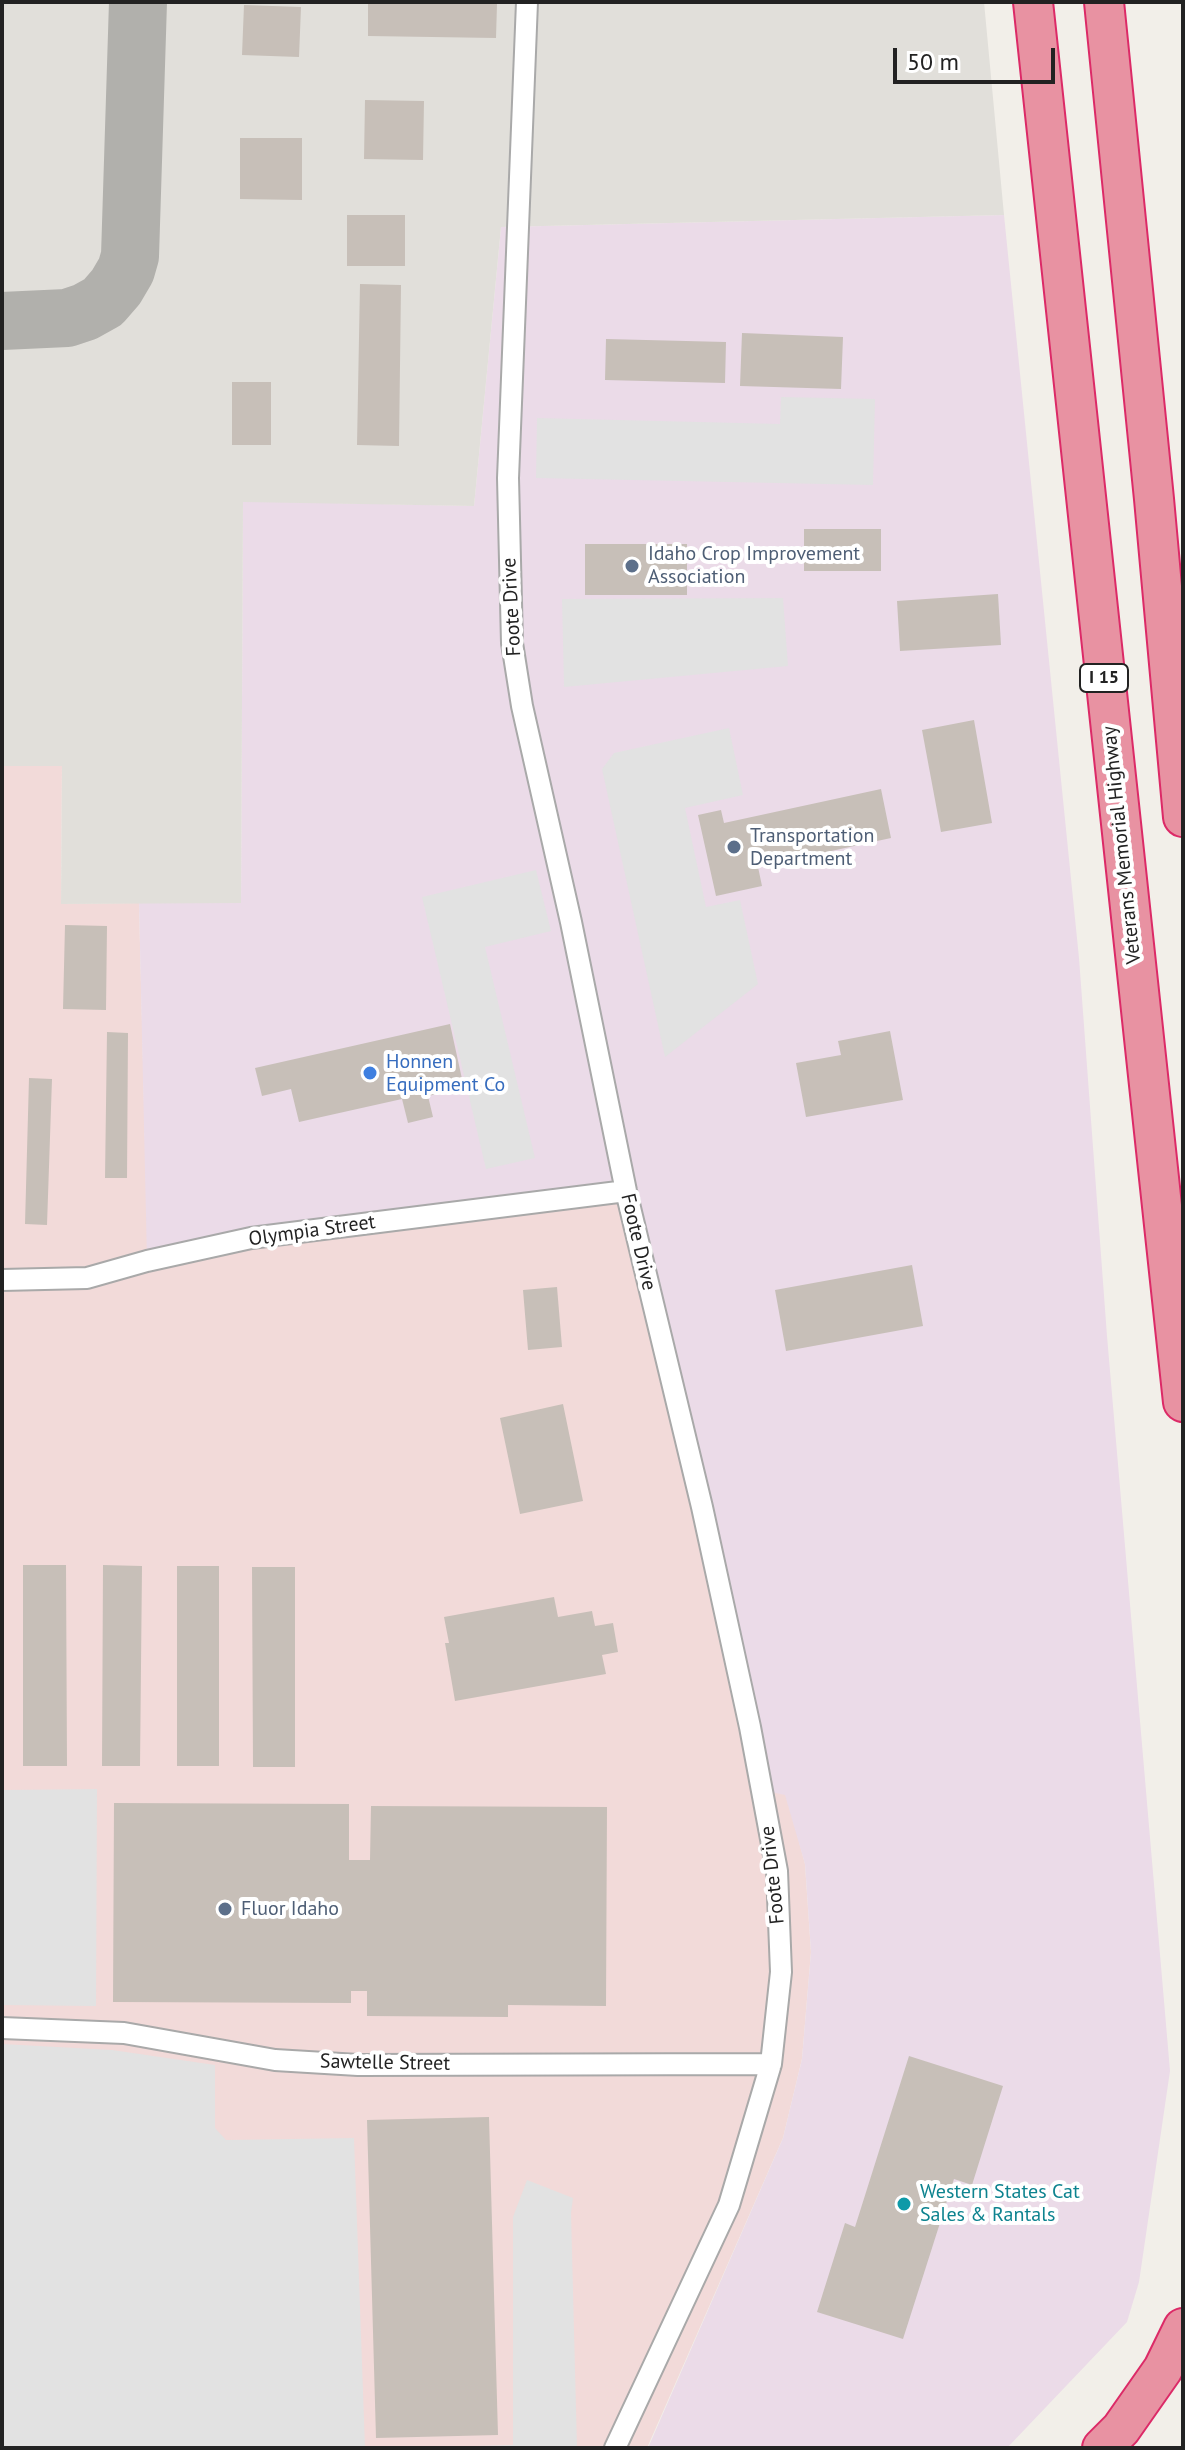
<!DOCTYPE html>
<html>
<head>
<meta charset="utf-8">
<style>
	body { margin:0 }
	#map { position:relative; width:1185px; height:2450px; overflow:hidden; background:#f2efe9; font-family:"PT Sans",sans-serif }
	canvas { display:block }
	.frame { position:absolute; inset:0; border:4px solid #222; pointer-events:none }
	.scale { position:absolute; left:893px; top:48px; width:162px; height:36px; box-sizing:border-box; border:4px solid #222; border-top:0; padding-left:10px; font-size:24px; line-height:28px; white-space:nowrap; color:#222; -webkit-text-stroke:6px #fff; paint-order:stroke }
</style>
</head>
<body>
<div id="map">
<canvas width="1185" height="2450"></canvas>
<div class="frame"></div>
<div class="scale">50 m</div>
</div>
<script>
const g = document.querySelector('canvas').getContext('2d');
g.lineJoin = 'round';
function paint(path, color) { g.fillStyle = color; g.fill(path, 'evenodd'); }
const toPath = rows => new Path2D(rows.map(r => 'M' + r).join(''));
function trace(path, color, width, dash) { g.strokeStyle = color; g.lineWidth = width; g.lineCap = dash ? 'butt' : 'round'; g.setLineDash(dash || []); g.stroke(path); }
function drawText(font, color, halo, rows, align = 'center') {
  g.font = font + ' "PT Sans",sans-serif'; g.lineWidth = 8; g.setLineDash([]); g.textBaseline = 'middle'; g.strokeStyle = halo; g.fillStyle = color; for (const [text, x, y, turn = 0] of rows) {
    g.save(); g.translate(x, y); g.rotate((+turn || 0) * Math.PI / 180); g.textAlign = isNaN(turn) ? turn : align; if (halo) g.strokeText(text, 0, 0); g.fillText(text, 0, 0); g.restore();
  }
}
const commercial = toPath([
	[62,765,61,904,139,903,148,1261,626,1191,805,1864,811,1952,802,2059,783,2138,647,2448,2,2448,2,766]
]);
const industrial = toPath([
	[1004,215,1079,958,1107,1336,1170,2071,1139,2282,1127,2322,1007,2448,648,2448,783,2138,802,2059,811,1952,805,1864,785,1795,762,1790,626,1191,147,1261,139,903,241,902,243,501,474,506,501,227]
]);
const airport = toPath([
	[2,2,984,2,1004,215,501,227,474,506,243,502,241,903,61,904,62,766,2,766]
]);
const parking = toPath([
	[781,397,875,399,873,485,536,478,537,418,780,424],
	[783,598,788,666,564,687,562,599],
	[729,728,743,795,685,808,706,907,740,900,758,984,665,1057,602,769,614,753],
	[536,870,551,931,485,947,535,1158,486,1169,422,897],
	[97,1789,96,2006,2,2005,2,1790],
	[2,2044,112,2050,215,2065,215,2128,226,2140,354,2138,365,2448,2,2448],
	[527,2180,573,2198,571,2213,577,2448,406,2448,513,2445,513,2217]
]);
const taxiway = toPath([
	[2,321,67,318,85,312,103,302,116,287,126,270,130,256,138,2]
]);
const building = toPath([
	[368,2,497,4,496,38,368,36],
	[244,5,301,7,299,57,242,55],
	[365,100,424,101,423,160,364,159],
	[240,138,302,138,302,200,240,199],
	[347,215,405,215,405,266,347,266],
	[360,284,401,285,399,446,357,445],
	[742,333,843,337,841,389,740,386],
	[606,339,726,342,725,383,605,380],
	[232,382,271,382,271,445,232,445],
	[804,529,881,529,881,571,804,571],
	[585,544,687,544,687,595,585,595],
	[998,594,1001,645,900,651,897,601],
	[974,720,992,823,941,832,922,730],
	[881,789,891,838,758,867,762,886,716,896,698,815,721,810,724,823],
	[65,925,107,926,106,1010,63,1009],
	[450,1024,464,1088,428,1096,433,1117,408,1123,402,1099,299,1122,291,1089,262,1096,255,1068],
	[890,1031,903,1100,806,1117,796,1063,841,1055,838,1041],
	[107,1032,128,1033,127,1178,105,1178],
	[29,1078,52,1079,47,1225,25,1224],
	[912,1265,923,1326,786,1351,775,1290],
	[557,1287,562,1347,528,1350,523,1290],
	[563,1404,583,1501,520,1514,500,1418],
	[23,1565,66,1565,67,1766,23,1766],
	[103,1565,142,1566,140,1766,102,1766],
	[177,1566,219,1566,219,1766,177,1766],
	[252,1567,295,1567,295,1767,253,1767],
	[554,1597,558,1617,592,1611,595,1626,613,1623,618,1652,602,1655,606,1674,455,1701,445,1643,449,1643,444,1617],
	[114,1803,349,1804,349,1860,370,1860,371,1806,607,1807,606,2006,508,2005,508,2017,367,2016,367,1991,351,1991,351,2003,113,2002],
	[909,2056,1003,2086,972,2185,954,2179,903,2339,817,2312,845,2223,855,2227],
	[489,2117,498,2435,376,2438,367,2120]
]);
const minor = toPath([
	[527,2,508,478,512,643,522,706,571,922,626,1191,702,1507,750,1727,777,1871,781,1972,771,2064,729,2205,615,2448],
	[2,1280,87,1278,147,1261,251,1238,626,1191],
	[2,2028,124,2033,275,2060,358,2065,771,2064]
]);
const motorway = toPath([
	[1033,2,1183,1402],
	[1104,2,1154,499,1183,817],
	[1102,2448,1121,2429,1163,2369,1183,2328]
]);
const markers = [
	[632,566,8,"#5c6f8a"],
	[734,847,8,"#5c6f8a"],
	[370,1073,8,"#3f7fe0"],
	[225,1909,8,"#5c6f8a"],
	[904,2204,8,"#0f9aa8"]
];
const shields = [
	[1104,678,48]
];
const shieldNames = [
	["I 15",1104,678]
];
const serviceNames = [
	["Idaho Crop Improvement",648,554],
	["Association",648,577],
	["Transportation",750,836],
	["Department",750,859],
	["Fluor Idaho",241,1909]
];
const streetNames = [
	["Foote Drive",512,607,-93],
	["Veterans Memorial Highway",1122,845,-96],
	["Olympia Street",312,1231,-8],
	["Foote Drive",638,1242,77],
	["Foote Drive",773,1875,-96],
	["Sawtelle Street",385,2063,1]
];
const shopNames = [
	["Honnen",386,1062],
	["Equipment Co",386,1085]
];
const cultureNames = [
	["Western States Cat",920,2192],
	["Sales & Rantals",920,2215]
];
paint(commercial, '#f2dad9');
paint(industrial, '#ebdbe8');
paint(airport, '#e1dfda');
paint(parking, '#e2e2e2');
trace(taxiway, '#b1b0ac', 58);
paint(building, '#c7bfb8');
trace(minor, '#a9a9a9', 24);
trace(motorway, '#dc2a67', 42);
trace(minor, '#fff', 20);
trace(motorway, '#e892a2', 38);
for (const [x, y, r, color] of markers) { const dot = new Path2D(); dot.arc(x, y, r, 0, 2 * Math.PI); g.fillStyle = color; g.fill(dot); trace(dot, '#fff', 3); }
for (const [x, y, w] of shields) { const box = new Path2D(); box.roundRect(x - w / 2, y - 14, w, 28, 6); g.fillStyle = '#fff'; g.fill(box); trace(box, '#222', 2); }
drawText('bold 18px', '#222', null, shieldNames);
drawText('20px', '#4e5e75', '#fff', serviceNames, 'left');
drawText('20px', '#222', '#fff', streetNames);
drawText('20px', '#366cbe', '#fff', shopNames, 'left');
drawText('20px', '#0d838f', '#fff', cultureNames, 'left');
</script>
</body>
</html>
